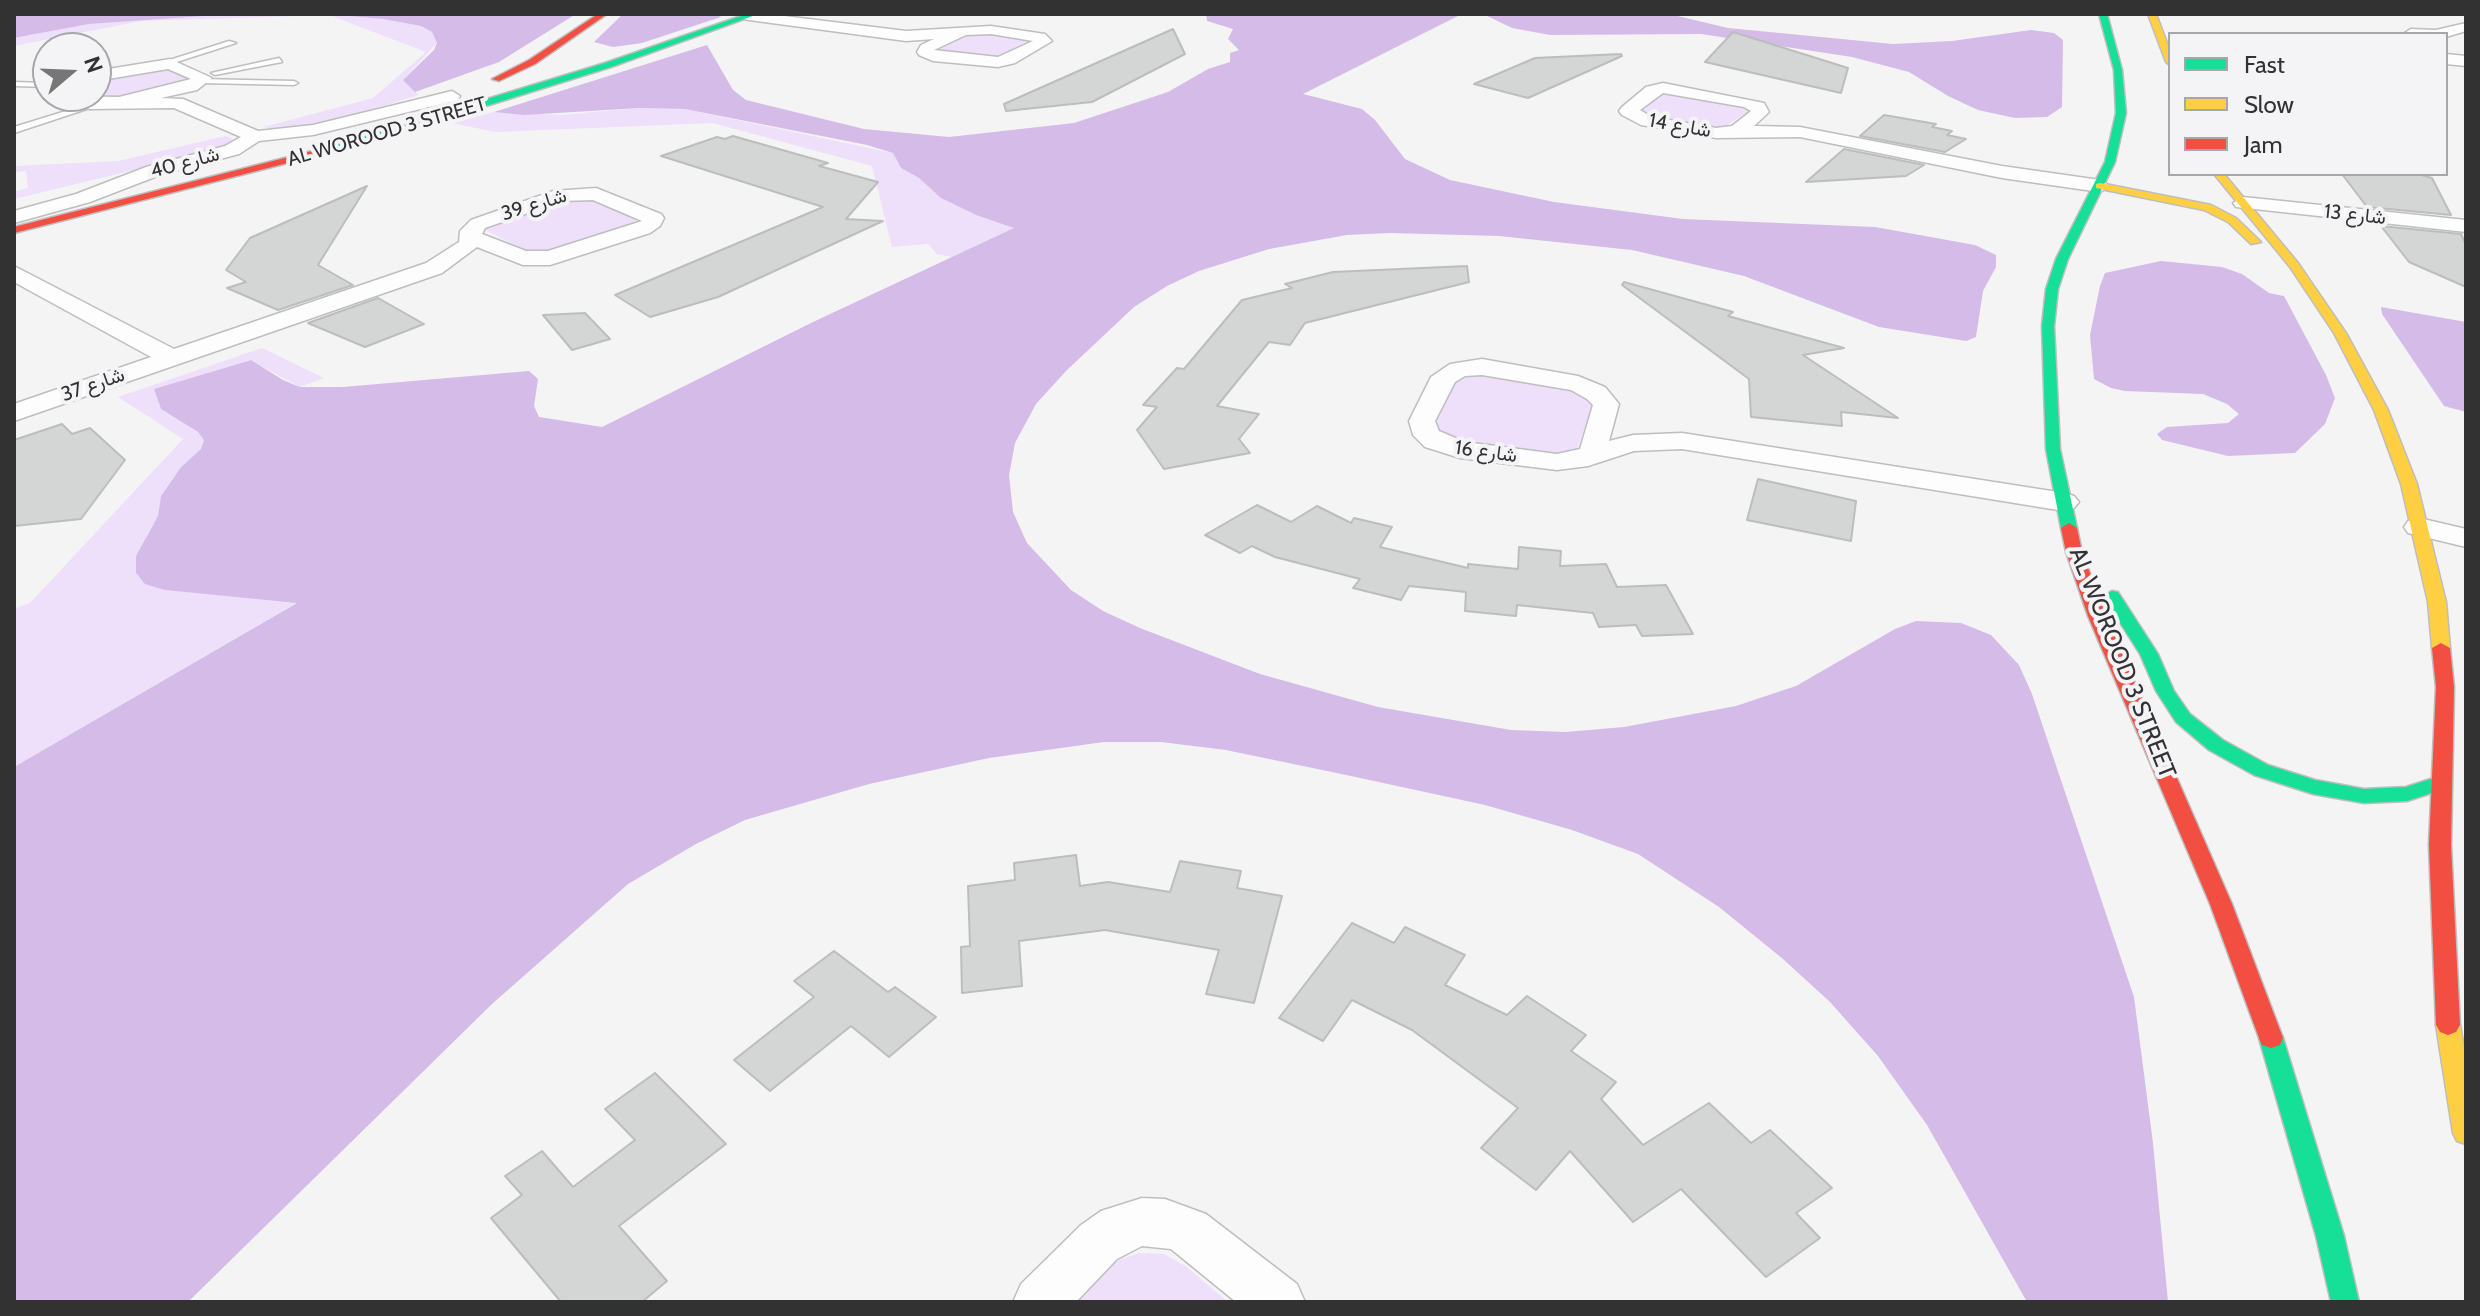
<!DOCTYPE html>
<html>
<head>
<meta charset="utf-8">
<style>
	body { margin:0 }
	#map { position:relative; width:2480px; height:1316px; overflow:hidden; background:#f4f4f5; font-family:Cabin,sans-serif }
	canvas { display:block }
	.frame { position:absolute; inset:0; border:16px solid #333233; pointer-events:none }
	.legend { position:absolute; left:2168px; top:32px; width:280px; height:144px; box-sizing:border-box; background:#f4f3f6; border:2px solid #a7a6a8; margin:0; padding:10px 14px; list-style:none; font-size:24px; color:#333233 }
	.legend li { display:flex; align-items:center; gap:16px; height:40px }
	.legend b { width:40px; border:2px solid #a7a6a8 }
	.north { position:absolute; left:32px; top:32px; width:80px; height:80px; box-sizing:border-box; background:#f4f3f6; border:2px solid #a7a6a8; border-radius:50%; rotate:71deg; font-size:22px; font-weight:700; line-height:32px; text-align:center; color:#333233 }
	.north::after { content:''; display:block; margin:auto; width:28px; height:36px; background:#777677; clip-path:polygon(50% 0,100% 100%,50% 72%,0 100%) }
</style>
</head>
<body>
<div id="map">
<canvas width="2480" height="1316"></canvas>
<div class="frame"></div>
<ul class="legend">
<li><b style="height:10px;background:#16e098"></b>Fast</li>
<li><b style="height:10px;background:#ffcf43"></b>Slow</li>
<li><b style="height:10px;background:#f24e42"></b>Jam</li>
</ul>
<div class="north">N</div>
</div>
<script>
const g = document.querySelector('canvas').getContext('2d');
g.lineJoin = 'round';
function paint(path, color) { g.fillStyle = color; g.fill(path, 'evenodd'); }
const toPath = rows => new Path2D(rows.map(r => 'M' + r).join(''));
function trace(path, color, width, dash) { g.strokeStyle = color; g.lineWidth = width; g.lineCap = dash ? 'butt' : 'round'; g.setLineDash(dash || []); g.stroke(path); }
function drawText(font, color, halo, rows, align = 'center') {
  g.font = font + ' Cabin,Vazirmatn,sans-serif'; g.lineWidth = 8; g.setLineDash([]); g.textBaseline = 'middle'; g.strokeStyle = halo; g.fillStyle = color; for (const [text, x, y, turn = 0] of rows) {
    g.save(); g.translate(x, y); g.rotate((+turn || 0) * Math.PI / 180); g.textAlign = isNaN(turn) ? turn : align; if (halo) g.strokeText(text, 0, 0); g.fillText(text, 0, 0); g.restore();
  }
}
const green = toPath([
	[234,14,327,14,383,19,421,26,432,32,437,43,403,80,419,95,317,126,273,129,264,127,373,98,426,52,329,15,141,21,14,46,14,38,89,24],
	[976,32,1030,38,1036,41,1001,59,933,50,964,34],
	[166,68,192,80,115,100,92,100,84,96,96,96,96,79],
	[1665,93,1744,106,1749,111,1721,129,1644,117,1635,110],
	[639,108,685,109,893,153,901,168,919,178,941,198,976,215,1015,228,952,257,937,254,928,244,892,247,872,166,713,123,495,132,452,123,494,112,561,115],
	[226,136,235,140,228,146,213,151,14,199,14,192,28,188,26,171,14,172,14,166,118,161],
	[573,200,591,200,634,217,635,221,632,224,549,252,527,251,485,230,498,222],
	[262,348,324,378,300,387,250,360,154,389,161,409,198,432,204,440,201,449,181,467,161,496,158,516,146,537,165,590,298,602,14,767,14,609,30,603,183,439,118,397],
	[1485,375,1581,392,1593,405,1577,449,1570,453,1544,455,1439,434,1431,422,1453,379,1461,376],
	[1139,1253,1164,1254,1187,1267,1228,1302,1076,1302,1114,1262]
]);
const water = toPath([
	[14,14,234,14,89,24,14,38],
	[327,14,576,14,499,62,415,92,403,80,434,50,437,43,432,32,421,26,383,19],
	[623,14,715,14,721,17,642,43,613,47,594,42],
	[1206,14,1462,14,1303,94,1362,109,1375,120,1405,159,1450,180,1554,202,1683,219,1875,227,1975,245,1996,255,1996,267,1983,291,1976,337,1966,341,1879,327,1744,276,1632,250,1499,236,1390,233,1347,235,1269,249,1199,271,1167,286,1134,307,1066,371,1036,404,1015,443,1009,475,1013,512,1027,543,1071,590,1103,611,1140,628,1260,674,1378,707,1511,730,1566,732,1624,727,1736,706,1796,686,1895,629,1916,621,1961,623,1991,635,2019,665,2032,694,2134,997,2153,1143,2168,1302,2027,1302,1927,1125,1878,1056,1830,1002,1783,959,1719,907,1638,854,1572,830,1485,805,1351,776,1226,750,1161,742,1104,742,989,758,869,784,745,820,696,844,628,884,492,1004,188,1302,14,1302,14,767,297,603,165,590,145,584,136,573,136,556,158,516,161,496,181,467,201,449,204,440,198,432,161,409,154,389,251,360,283,380,300,387,343,387,529,371,538,379,534,406,539,417,602,427,813,322,1014,228,976,215,941,198,919,178,901,168,893,153,867,145,685,109,639,108,524,115,494,112,707,45,733,90,746,100,864,129,949,137,1074,123,1168,92,1208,69,1230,62,1230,53,1239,50,1228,39,1233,29,1207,21],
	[1483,14,1669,14,1728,28,1893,44,1952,41,2031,30,2054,33,2063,40,2062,107,2047,117,2015,118,1978,110,1948,96,1909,72,1852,57,1701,34,1550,35,1512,28],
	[2161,261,2222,267,2242,274,2269,293,2284,296,2326,375,2335,398,2325,424,2295,453,2228,456,2162,440,2157,434,2167,427,2228,423,2239,414,2227,404,2203,394,2125,391,2111,388,2094,379,2090,335,2100,286,2105,273],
	[2381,307,2466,322,2466,412,2444,406,2382,314]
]);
const building = toPath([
	[1173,29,1185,54,1092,102,1006,111,1004,104,1173,29],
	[1733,32,1848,68,1841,93,1705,62,1733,32],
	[1621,54,1622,56,1528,98,1474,84,1535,58,1621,54],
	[1884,115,1936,124,1932,127,1952,131,1947,135,1966,139,1945,152,1860,136,1884,115],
	[733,136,828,163,819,166,878,182,846,219,883,221,718,297,650,317,615,295,823,207,661,156,717,137,725,139,733,136],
	[1844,149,1924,165,1906,176,1806,182,1844,149],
	[2342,174,2418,174,2432,178,2451,215,2367,207,2342,174],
	[367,186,318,265,353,285,278,310,227,288,246,282,226,270,250,238,367,186],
	[2381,226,2461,234,2466,245,2466,287,2409,262,2381,226],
	[1467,266,1469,282,1305,323,1290,345,1269,342,1217,406,1259,414,1239,439,1250,453,1164,469,1137,430,1157,407,1143,405,1177,368,1184,369,1242,300,1292,288,1285,284,1333,272,1467,266],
	[1624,282,1733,312,1728,316,1844,348,1803,355,1898,418,1841,412,1842,426,1751,417,1749,379,1622,285,1624,282],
	[378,298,424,324,365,347,308,323,378,298],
	[585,313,610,339,572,350,543,315,585,313],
	[62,424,72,434,90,428,125,460,81,519,14,526,14,440,62,424],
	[1758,479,1856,501,1851,541,1747,520,1758,479],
	[1257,505,1291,522,1317,506,1351,523,1354,518,1392,527,1380,547,1468,568,1468,564,1518,569,1519,547,1561,551,1560,566,1606,564,1617,587,1666,585,1693,634,1642,636,1636,625,1599,627,1593,613,1517,605,1516,616,1465,611,1466,592,1409,586,1401,600,1353,588,1360,579,1275,557,1252,546,1240,553,1205,535,1257,505],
	[1076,855,1080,886,1108,882,1170,892,1180,861,1241,871,1237,888,1282,896,1254,1003,1206,994,1219,950,1105,930,1019,941,1022,986,962,993,961,947,970,946,968,886,1015,880,1014,863,1076,855],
	[1352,923,1394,943,1405,927,1465,955,1445,985,1507,1015,1527,996,1586,1035,1571,1051,1616,1082,1601,1099,1643,1145,1709,1103,1751,1143,1770,1130,1832,1188,1796,1213,1820,1238,1766,1277,1681,1189,1633,1222,1570,1151,1536,1190,1481,1148,1518,1108,1412,1030,1352,1000,1323,1041,1279,1018,1352,923],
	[834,951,888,992,895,987,936,1017,889,1057,851,1026,770,1091,734,1060,814,997,794,981,834,951],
	[655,1073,726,1144,619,1226,667,1281,642,1302,561,1302,491,1218,522,1195,505,1176,542,1151,573,1187,635,1140,605,1109,655,1073]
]);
const lane = toPath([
	[229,41,236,43,164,66,157,64,229,41],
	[279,58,282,62,215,75,211,73,279,58],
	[199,79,294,81,298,83,294,85,202,83,199,79],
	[14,82,48,83,48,87,14,86,14,82],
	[95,102,102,104,14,133,14,127,95,102]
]);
const street = toPath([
	[743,14,768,14,906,31,991,26,1045,34,1052,41,1015,63,998,67,933,61,919,55,917,52,921,45,934,39,906,41,749,20,744,19,743,14],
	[991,34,1033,41,998,57,934,50,966,35,991,34],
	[2466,23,2466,31,2446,37,2446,34,2403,34,2411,29,2436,30,2466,23],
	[2446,54,2466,56,2466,66,2446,64,2446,54],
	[170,59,212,78,197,90,161,98,183,99,258,131,313,125,452,91,460,96,458,100,313,135,259,141,239,154,160,175,90,202,14,223,14,211,76,194,146,167,225,146,241,137,174,108,90,109,60,96,119,97,191,79,168,69,96,81,96,71,170,59],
	[1663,83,1764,103,1769,112,1754,126,1800,127,2002,166,2100,180,2110,186,2100,192,2002,178,1800,137,1716,138,1641,125,1622,115,1619,111,1622,107,1646,87,1663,83],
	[1663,93,1744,107,1751,111,1732,126,1716,128,1652,117,1640,110,1663,93],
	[596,188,661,214,664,218,660,226,650,233,550,265,523,265,477,247,442,273,14,421,14,404,151,357,14,282,14,266,174,349,426,263,459,242,460,231,471,220,553,191,596,188],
	[593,200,642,221,548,251,526,251,482,234,485,228,562,201,593,200],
	[2243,197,2466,220,2466,232,2236,207,2233,203,2243,197],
	[1482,359,1578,376,1605,387,1619,404,1609,441,1633,435,1682,433,2064,493,2074,496,2079,502,2074,508,2064,511,1682,449,1634,451,1588,466,1557,470,1460,458,1425,447,1413,435,1409,421,1431,377,1450,364,1482,359],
	[1482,375,1571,390,1587,399,1593,405,1580,449,1557,454,1465,442,1439,431,1435,421,1455,382,1465,376,1482,375],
	[2419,518,2466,529,2466,547,2408,533,2404,527,2408,521,2419,518],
	[1142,1198,1165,1199,1206,1214,1297,1284,1305,1302,1236,1302,1171,1249,1142,1246,1117,1259,1076,1302,1013,1302,1021,1284,1081,1225,1101,1211,1142,1198]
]);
const fast = toPath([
	[747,14,758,14,611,67,380,139,312,157,307,154,605,63,747,14],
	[2099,14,2107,14,2122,70,2126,113,2115,162,2068,259,2058,289,2054,326,2060,449,2077,528,2069,533,2061,528,2046,449,2042,326,2046,289,2056,259,2105,162,2116,113,2114,70,2099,14],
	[2112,591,2118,592,2158,654,2174,691,2190,714,2223,740,2268,765,2315,780,2364,789,2406,787,2440,776,2447,778,2450,783,2447,788,2407,801,2364,803,2313,794,2254,775,2209,750,2176,722,2156,691,2140,654,2103,596,2112,591],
	[2271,1028,2280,1031,2283,1038,2344,1236,2359,1302,2331,1302,2316,1236,2259,1038,2262,1031,2271,1028]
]);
const slow = toPath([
	[2148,14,2156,14,2170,51,2170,65,2166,62,2148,14],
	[2214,174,2224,174,2298,263,2346,333,2388,410,2417,484,2446,602,2450,648,2447,652,2435,652,2432,648,2428,602,2401,484,2374,410,2334,333,2290,267,2214,174],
	[2100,183,2211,205,2236,218,2261,242,2251,244,2228,222,2204,210,2096,188,2096,184,2100,183],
	[2448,1015,2456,1018,2460,1025,2466,1060,2466,1144,2457,1141,2453,1133,2436,1025,2440,1018,2448,1015]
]);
const jam = toPath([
	[598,14,607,14,535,64,499,81,492,79,529,60,598,14],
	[312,151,315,152,315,156,14,233,14,227,312,151],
	[2069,523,2077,528,2082,552,2106,616,2232,904,2283,1038,2280,1045,2271,1048,2262,1045,2259,1038,2210,904,2088,616,2066,552,2061,528,2069,523],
	[2441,643,2450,648,2454,687,2451,845,2460,1025,2456,1032,2448,1035,2440,1032,2436,1025,2429,845,2436,687,2432,648,2441,643]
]);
const farStreetnames = [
	["شارع 14",1680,126,10],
	["AL WOROOD 3 STREET",387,132,-16],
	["شارع 40",185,163,-15],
	["شارع 39",534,205,-17],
	["شارع 13",2355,215,6],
	["شارع 37",93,385,-19],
	["شارع 16",1486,452,8]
];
const streetNames = [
	["AL WOROOD 3 STREET",2122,663,68]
];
paint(green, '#eedffa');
paint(water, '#d4bbe8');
paint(building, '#d4d5d5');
trace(building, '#bcbdbd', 2);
trace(lane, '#bebebf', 3);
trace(street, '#bebebf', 3);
trace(fast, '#bebebf', 3);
trace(slow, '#bebebf', 3);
trace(jam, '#bebebf', 3);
paint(lane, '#fdfdfe');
paint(street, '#fdfdfe');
paint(fast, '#16e098');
paint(slow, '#ffcf43');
paint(jam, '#f24e42');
drawText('20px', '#333233', '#f4f3f6', farStreetnames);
drawText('24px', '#333233', '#f4f3f6', streetNames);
</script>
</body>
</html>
